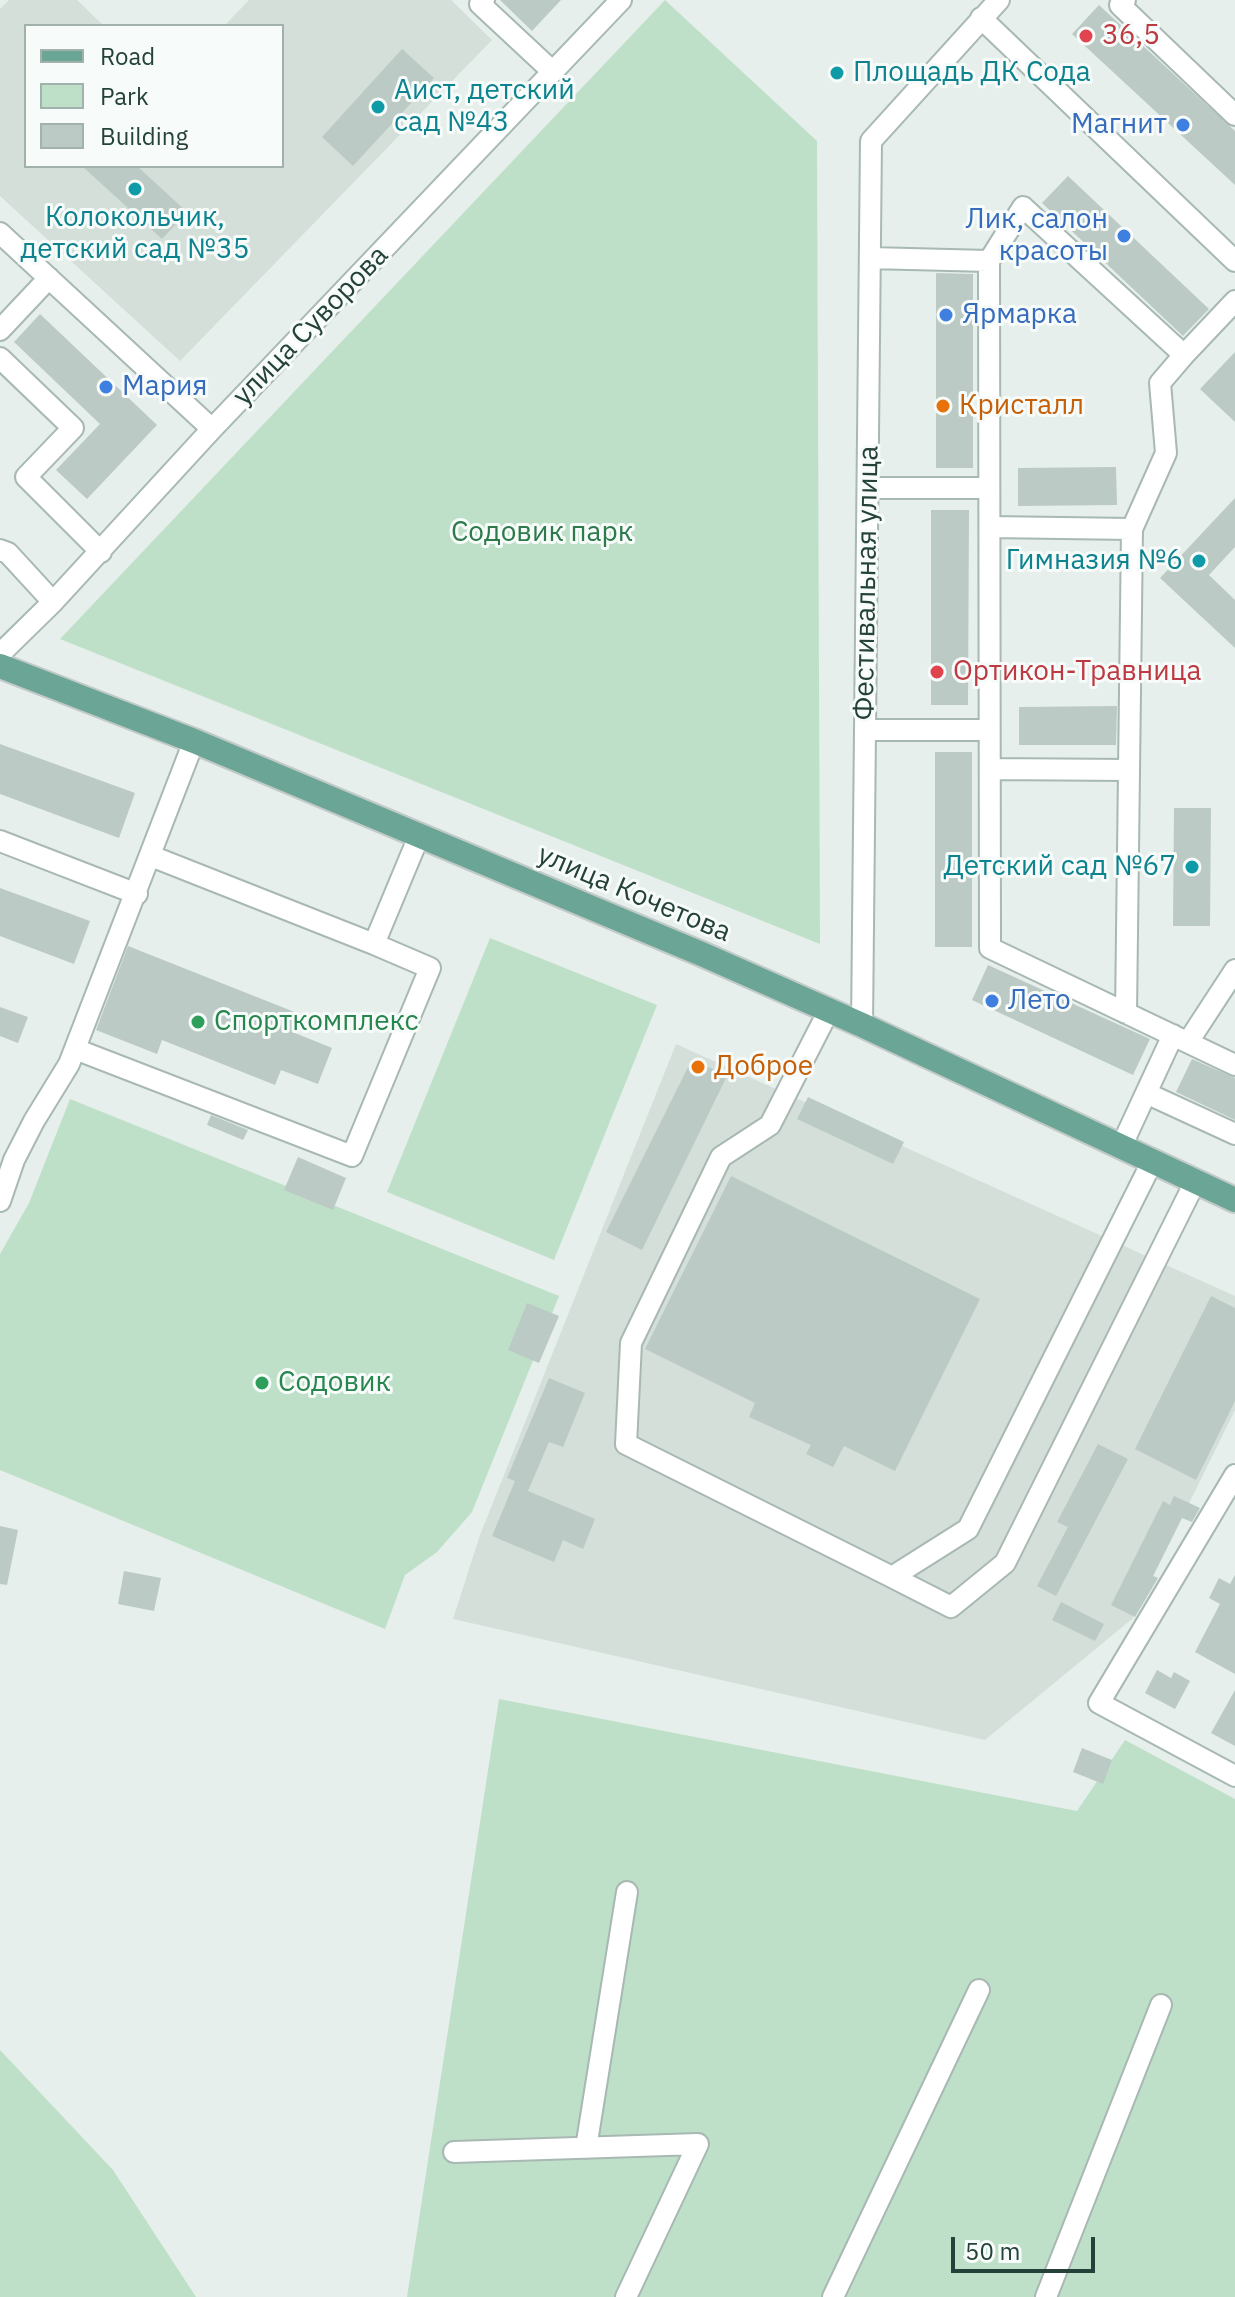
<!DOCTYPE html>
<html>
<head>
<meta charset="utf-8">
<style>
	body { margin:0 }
	#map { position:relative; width:1235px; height:2297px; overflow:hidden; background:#e6efeb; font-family:"IBM Plex Sans",sans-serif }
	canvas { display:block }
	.legend { position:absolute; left:24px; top:24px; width:260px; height:144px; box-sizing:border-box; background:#f7fbf9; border:2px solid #a3b1ad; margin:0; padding:10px 14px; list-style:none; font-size:24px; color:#24423a }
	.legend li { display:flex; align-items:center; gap:16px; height:40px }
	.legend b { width:40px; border:2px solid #a3b1ad }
	.scale { position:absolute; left:951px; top:2237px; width:144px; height:36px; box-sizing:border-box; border:4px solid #24423a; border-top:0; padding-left:10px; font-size:24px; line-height:28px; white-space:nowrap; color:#24423a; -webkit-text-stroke:6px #f7fbf9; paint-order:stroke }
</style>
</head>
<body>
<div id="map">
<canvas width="1235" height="2297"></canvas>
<ul class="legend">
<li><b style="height:10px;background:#6aa596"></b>Road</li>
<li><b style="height:22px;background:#bfe0c8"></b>Park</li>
<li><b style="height:22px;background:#bbcac4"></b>Building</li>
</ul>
<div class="scale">50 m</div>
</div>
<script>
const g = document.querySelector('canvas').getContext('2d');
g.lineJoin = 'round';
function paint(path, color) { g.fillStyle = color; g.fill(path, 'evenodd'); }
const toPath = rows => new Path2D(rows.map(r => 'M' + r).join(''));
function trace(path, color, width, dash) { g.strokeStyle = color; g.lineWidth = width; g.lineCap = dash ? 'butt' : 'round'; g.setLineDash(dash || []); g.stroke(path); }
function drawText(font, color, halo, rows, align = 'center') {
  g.font = font + ' "IBM Plex Sans",sans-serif'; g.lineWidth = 6; g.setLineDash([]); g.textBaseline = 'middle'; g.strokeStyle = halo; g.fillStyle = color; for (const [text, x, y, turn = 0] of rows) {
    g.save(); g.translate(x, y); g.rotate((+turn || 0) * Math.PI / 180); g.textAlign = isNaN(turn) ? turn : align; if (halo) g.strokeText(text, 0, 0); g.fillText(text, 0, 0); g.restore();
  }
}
const built = toPath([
	[9,0,77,0,104,26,26,26,26,166,282,166,282,26,224,26,249,0,451,0,492,40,180,361,0,196,0,9],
	[676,1044,1235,1296,1235,1410,1132,1619,985,1740,453,1619,480,1535]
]);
const green = toPath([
	[665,0,817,141,820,944,60,639],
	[490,938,657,1005,554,1260,387,1192],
	[70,1099,559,1296,472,1512,437,1552,405,1575,385,1629,0,1470,0,1254,29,1203],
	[499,1699,1077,1811,1125,1740,1235,1799,1235,2297,407,2297],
	[0,2050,113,2170,196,2297,0,2297]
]);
const building = toPath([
	[500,0,561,0,532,31],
	[1099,5,1235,131,1235,185,1072,34],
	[402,49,434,78,353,166,322,137],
	[82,166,137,166,187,212,162,239],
	[1068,176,1209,309,1183,336,1042,203],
	[936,273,973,274,973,468,936,468],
	[40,314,157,425,87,499,56,470,100,424,14,342],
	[1235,352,1235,422,1200,389],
	[1116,467,1117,505,1018,506,1018,468],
	[1235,498,1235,547,1209,575,1235,600,1235,648,1160,578],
	[931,510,969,510,968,705,931,705],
	[1117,706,1116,745,1019,745,1019,707],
	[0,744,135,793,119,838,0,794],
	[935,752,972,752,972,947,935,947],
	[1174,808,1211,808,1210,926,1173,926],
	[0,888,90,921,74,964,0,936],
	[128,946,302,1015,295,1033,332,1048,318,1084,281,1070,275,1085,162,1040,157,1054,96,1030],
	[988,965,1150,1039,1133,1075,972,1000],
	[0,1007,28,1017,18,1043,0,1036],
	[692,1059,727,1076,642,1250,606,1232],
	[1192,1059,1235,1078,1235,1120,1176,1092],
	[808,1097,904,1142,893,1164,797,1119],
	[211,1115,248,1130,243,1140,207,1125],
	[298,1157,346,1178,333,1210,284,1190],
	[731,1176,980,1299,895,1471,844,1446,833,1467,806,1454,811,1445,749,1417,755,1403,645,1349],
	[1211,1296,1235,1308,1235,1401,1196,1480,1135,1449],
	[527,1303,559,1316,539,1363,508,1350],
	[549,1378,585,1393,563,1447,549,1442,528,1491,595,1519,583,1549,563,1540,554,1562,492,1536,515,1481,507,1478],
	[1098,1444,1128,1459,1056,1596,1037,1586,1068,1527,1057,1522],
	[1174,1496,1200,1508,1192,1522,1182,1518,1153,1576,1158,1578,1135,1617,1111,1605,1163,1501,1170,1505],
	[0,1526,18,1530,7,1585,0,1584],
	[124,1571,161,1578,154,1611,118,1604],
	[1235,1575,1235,1674,1195,1652,1220,1604,1209,1598,1219,1578,1230,1584],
	[1061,1602,1104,1624,1095,1641,1052,1620],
	[1157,1670,1171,1678,1174,1672,1190,1681,1175,1709,1145,1693],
	[1235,1690,1235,1746,1211,1733],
	[1082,1748,1112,1760,1103,1784,1073,1772]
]);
const minor = toPath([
	[484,0,480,4,553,72],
	[1125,0,1120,5,1235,115],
	[981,18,1235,261],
	[0,233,212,429],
	[870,258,989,261,990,948,1235,1065],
	[989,261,1023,207,1184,355,1235,301],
	[0,330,49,278],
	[0,358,73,428,26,477,101,552],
	[868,488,989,488],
	[990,527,1132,529],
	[0,550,8,553,53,602],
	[0,651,5,649,53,602,212,429,621,0],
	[865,730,989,730],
	[990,769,1129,770],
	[0,841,137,894],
	[151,856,374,944],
	[829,1010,770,1125,721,1157,631,1343,626,1444,892,1577,968,1529,1152,1162],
	[1126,1013,1132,529,1166,453,1160,383,1184,355],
	[862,1025,871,141,999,0],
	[1188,1042,1235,970],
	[75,1049,352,1156,430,968,374,944,419,836],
	[1146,1093,1235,1134],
	[1121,1147,1173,1035],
	[0,1201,14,1160,34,1121,69,1064,194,741],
	[1235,1475,1099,1703,1235,1776],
	[892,1577,951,1607,1005,1563,1195,1182],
	[586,2148,627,1892],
	[454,2152,698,2144,626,2297],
	[833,2297,979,1990],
	[1046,2297,1161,2005]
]);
const major = toPath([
	[0,666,194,741,704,955,862,1025,1235,1200]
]);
const markers = [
	[1086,36,8,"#e0444e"],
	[837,73,8,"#0f9aa8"],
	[378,107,8,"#0f9aa8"],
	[1183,125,8,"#3f7fe0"],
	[135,189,8,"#0f9aa8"],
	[1124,236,8,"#3f7fe0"],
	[946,315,8,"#3f7fe0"],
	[106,387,8,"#3f7fe0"],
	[943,406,8,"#e8710a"],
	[1199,561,8,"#0f9aa8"],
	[937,672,8,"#e0444e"],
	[1192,867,8,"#0f9aa8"],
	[992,1001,8,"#3f7fe0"],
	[198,1022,8,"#2e9e5b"],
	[698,1067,8,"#e8710a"],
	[262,1383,8,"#2e9e5b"]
];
const healthNames = [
	["36,5",1102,36],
	["Ортикон-Травница",953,672]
];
const cultureNames = [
	["Площадь ДК Сода",853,73],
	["Аист, детский",394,91],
	["сад №43",394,123],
	["Колокольчик,",135,218,"center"],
	["детский сад №35",135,250,"center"],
	["Гимназия №6",1183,561,"right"],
	["Детский сад №67",1176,867,"right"]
];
const shopNames = [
	["Магнит",1167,125,"right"],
	["Лик, салон",1108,220,"right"],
	["красоты",1108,252,"right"],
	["Ярмарка",962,315],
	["Мария",122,387],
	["Лето",1008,1001]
];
const streetNames = [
	["улица Суворова",311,326,-46],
	["Фестивальная улица",867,583,-89],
	["улица Кочетова",634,894,23]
];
const foodNames = [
	["Кристалл",959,406],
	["Доброе",714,1067]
];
const parkNames = [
	["Содовик парк",542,533]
];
const leisureNames = [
	["Спорткомплекс",214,1022],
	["Содовик",278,1383]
];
paint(built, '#d4dfda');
paint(green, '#bfe0c8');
paint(building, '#bbcac4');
trace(minor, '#a8b8b2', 24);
trace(major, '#c2cac8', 28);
trace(minor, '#fff', 20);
trace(major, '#6aa596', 24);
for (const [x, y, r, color] of markers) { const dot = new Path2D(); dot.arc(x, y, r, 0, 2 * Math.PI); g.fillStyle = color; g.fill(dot); trace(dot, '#f7fbf9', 3); }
drawText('28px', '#be3a42', '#f7fbf9', healthNames, 'left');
drawText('28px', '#0d838f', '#f7fbf9', cultureNames, 'left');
drawText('28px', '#366cbe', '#f7fbf9', shopNames, 'left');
drawText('28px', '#24423a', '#f7fbf9', streetNames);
drawText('28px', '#c56008', '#f7fbf9', foodNames, 'left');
drawText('28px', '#2d7a4b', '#f7fbf9', parkNames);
drawText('28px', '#27864d', '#f7fbf9', leisureNames, 'left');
</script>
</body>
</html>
